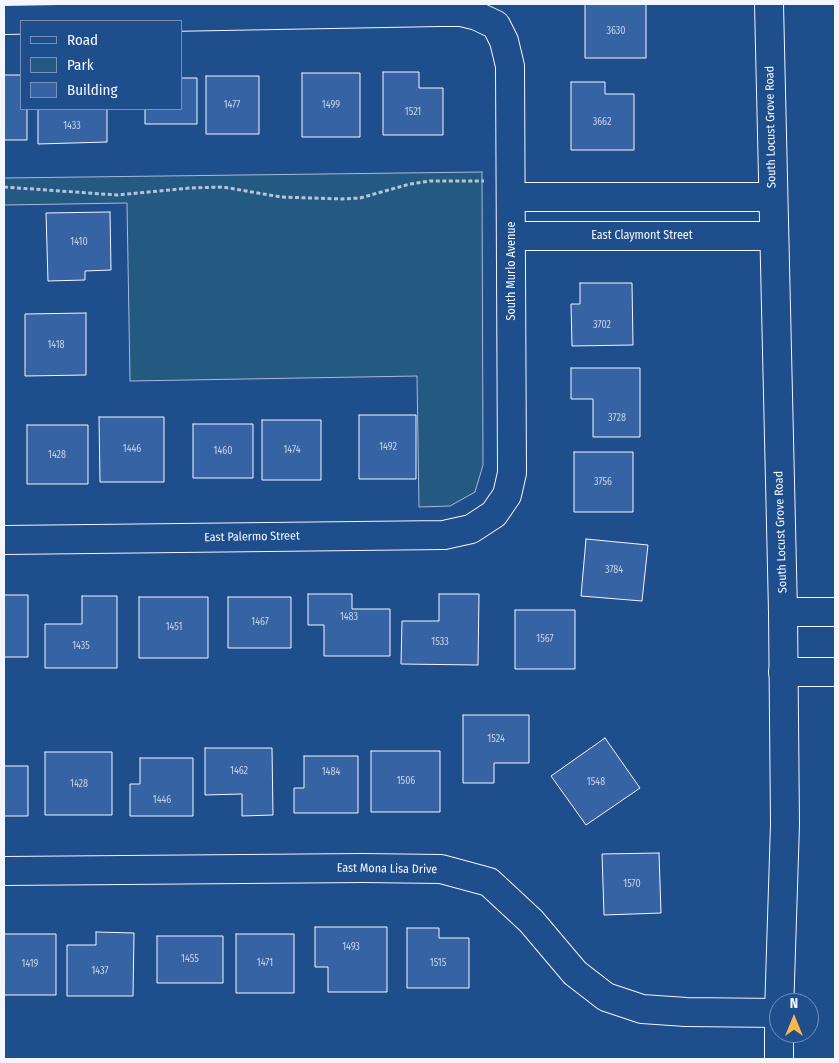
<!DOCTYPE html>
<html>
<head>
<meta charset="utf-8">
<style>
	body { margin:0 }
	#map { position:relative; width:839px; height:1063px; overflow:hidden; background:#1f4e8c; font-family:"Fira Sans Condensed",sans-serif }
	canvas { display:block }
	.frame { position:absolute; inset:0; border:5px solid #f2f6ff; pointer-events:none }
	.legend { position:absolute; left:20px; top:20px; width:162px; height:90px; box-sizing:border-box; background:#1f4e8c; border:1px solid #7391ba; margin:0; padding:6px 9px; list-style:none; font-size:15px; color:#f2f6ff }
	.legend li { display:flex; align-items:center; gap:10px; height:25px }
	.legend b { width:25px; border:1px solid #7391ba }
	.north { position:absolute; left:769px; top:993px; width:50px; height:50px; box-sizing:border-box; background:#1f4e8c; border:1px solid #7391ba; border-radius:50%; rotate:0deg; font-size:14px; font-weight:700; line-height:20px; text-align:center; color:#f2f6ff }
	.north::after { content:''; display:block; margin:auto; width:18px; height:22px; background:#ffb74d; clip-path:polygon(50% 0,100% 100%,50% 72%,0 100%) }
</style>
</head>
<body>
<div id="map">
<canvas width="839" height="1063"></canvas>
<div class="frame"></div>
<ul class="legend">
<li><b style="height:6px;background:#1f4e8c"></b>Road</li>
<li><b style="height:14px;background:#245a82"></b>Park</li>
<li><b style="height:14px;background:#3563a3"></b>Building</li>
</ul>
<div class="north">N</div>
</div>
<script>
const g = document.querySelector('canvas').getContext('2d');
g.lineJoin = 'round';
function paint(path, color) { g.fillStyle = color; g.fill(path, 'evenodd'); }
const toPath = rows => new Path2D(rows.map(r => 'M' + r).join(''));
function trace(path, color, width, dash) { g.strokeStyle = color; g.lineWidth = width; g.lineCap = dash ? 'butt' : 'round'; g.setLineDash(dash || []); g.stroke(path); }
function drawText(font, color, halo, rows, align = 'center') {
  g.font = font + ' "Fira Sans Condensed",sans-serif'; g.lineWidth = 4; g.setLineDash([]); g.textBaseline = 'middle'; g.strokeStyle = halo; g.fillStyle = color; for (const [text, x, y, turn = 0] of rows) {
    g.save(); g.translate(x, y); g.rotate((+turn || 0) * Math.PI / 180); g.textAlign = isNaN(turn) ? turn : align; if (halo) g.strokeText(text, 0, 0); g.fillText(text, 0, 0); g.restore();
  }
}
const green = toPath([
	[482,172,483,465,475,492,450,506,419,507,417,376,130,381,127,203,4,205,4,178,482,172]
]);
const building = toPath([
	[585,4,646,4,646,58,585,58,585,4],
	[383,72,419,72,419,88,443,88,443,135,383,135,383,72],
	[302,73,360,73,360,137,302,137,302,73],
	[4,75,21,75,21,109,27,109,27,140,4,140,4,75],
	[206,76,259,76,259,134,206,134,206,76],
	[181,78,197,78,197,124,145,124,145,109,181,109,181,78],
	[571,82,605,82,605,94,634,94,634,150,571,150,571,82],
	[38,109,107,109,107,142,38,144,38,109],
	[110,212,111,270,85,271,85,280,48,281,46,213,110,212],
	[580,283,632,283,633,345,572,346,571,304,580,304,580,283],
	[86,313,86,375,25,376,25,314,86,313],
	[571,368,640,368,640,437,593,437,593,399,571,399,571,368],
	[359,415,416,415,416,479,359,479,359,415],
	[99,417,164,417,164,482,100,482,99,417],
	[262,420,321,420,321,480,262,480,262,420],
	[193,424,253,424,253,478,193,478,193,424],
	[27,425,88,425,88,484,27,484,27,425],
	[574,452,633,452,633,512,574,512,574,452],
	[586,539,648,545,642,601,581,596,586,539],
	[308,594,352,594,352,609,390,609,390,656,324,656,324,625,308,625,308,594],
	[439,594,479,594,478,665,401,664,402,621,439,621,439,594],
	[4,595,28,595,28,657,4,657,4,595],
	[82,596,117,596,117,668,45,668,45,624,82,624,82,596],
	[139,597,208,597,208,658,139,658,139,597],
	[228,597,291,597,291,648,228,648,228,597],
	[515,610,575,610,575,669,515,669,515,610],
	[463,715,529,715,529,763,494,763,494,783,463,783,463,715],
	[605,738,640,788,586,825,551,776,605,738],
	[205,748,272,748,273,815,242,816,242,794,205,795,205,748],
	[371,751,440,751,440,812,371,812,371,751],
	[45,752,112,752,112,815,45,815,45,752],
	[304,756,358,756,358,813,294,813,294,788,304,788,304,756],
	[140,758,193,758,193,816,130,816,130,784,140,784,140,758],
	[4,766,28,766,28,816,4,816,4,766],
	[659,853,661,913,604,915,602,854,659,853],
	[315,927,387,927,387,992,328,992,328,967,315,967,315,927],
	[407,928,439,928,439,938,469,938,469,988,407,988,407,928],
	[96,932,134,933,133,996,67,996,67,945,96,945,96,932],
	[4,934,56,934,56,995,4,995,4,934],
	[236,934,294,934,294,993,236,993,236,934],
	[157,936,223,936,223,983,157,983,157,936]
]);
const path = toPath([
	[4,187,117,195,190,188,223,187,281,197,342,199,360,198,410,184,430,181,484,181]
]);
const minor = toPath([
	[4,20,440,12,461,12,477,16,496,25,504,41,510,66,512,473,507,495,494,514,471,529,444,535,4,540],
	[511,197,772,197],
	[512,236,773,236],
	[783,612,835,612],
	[783,672,835,672],
	[4,871,363,868,441,869,489,882,531,921,575,973,606,997,642,1009,686,1012,779,1013]
]);
const major = toPath([
	[769,4,783,612,785,824,779,1013,779,1059]
]);
const numberNames = [
	["3630",616,31],
	["1477",232,105],
	["1499",331,105],
	["1521",413,112],
	["3662",602,122],
	["1433",72,126],
	["1410",79,242],
	["3702",602,325],
	["1418",56,345],
	["3728",617,418],
	["1492",388,447],
	["1446",132,449],
	["1474",292,450],
	["1460",223,451],
	["1428",57,455],
	["3756",603,482],
	["3784",614,570],
	["1483",349,617],
	["1467",260,622],
	["1451",174,627],
	["1567",545,639],
	["1533",440,642],
	["1435",81,646],
	["1524",496,739],
	["1462",239,771],
	["1484",331,772],
	["1506",406,781],
	["1548",596,782],
	["1428",79,784],
	["1446",162,800],
	["1570",632,884],
	["1493",351,947],
	["1455",190,959],
	["1471",265,963],
	["1515",438,963],
	["1419",30,964],
	["1437",100,971]
];
const streetNames = [
	["South Locust Grove Road",771,127,-91],
	["East Claymont Street",642,236],
	["South Murlo Avenue",512,271,-90],
	["South Locust Grove Road",781,532,-92],
	["East Palermo Street",252,537,-1],
	["East Mona Lisa Drive",387,869,1]
];
paint(green, '#245a82');
trace(green, '#a8bbd7', 1);
paint(building, '#3563a3');
trace(building, '#f2f6ff', 1);
trace(minor, '#f2f6ff', 30);
trace(major, '#f2f6ff', 30);
trace(path, '#b3c4dc', 3, [4, 2.5]);
trace(minor, '#1f4e8c', 28);
trace(major, '#1f4e8c', 28);
drawText('10px', '#c3d1e8', null, numberNames);
drawText('12px', '#f2f6ff', '#1f4e8c', streetNames);
</script>
</body>
</html>
